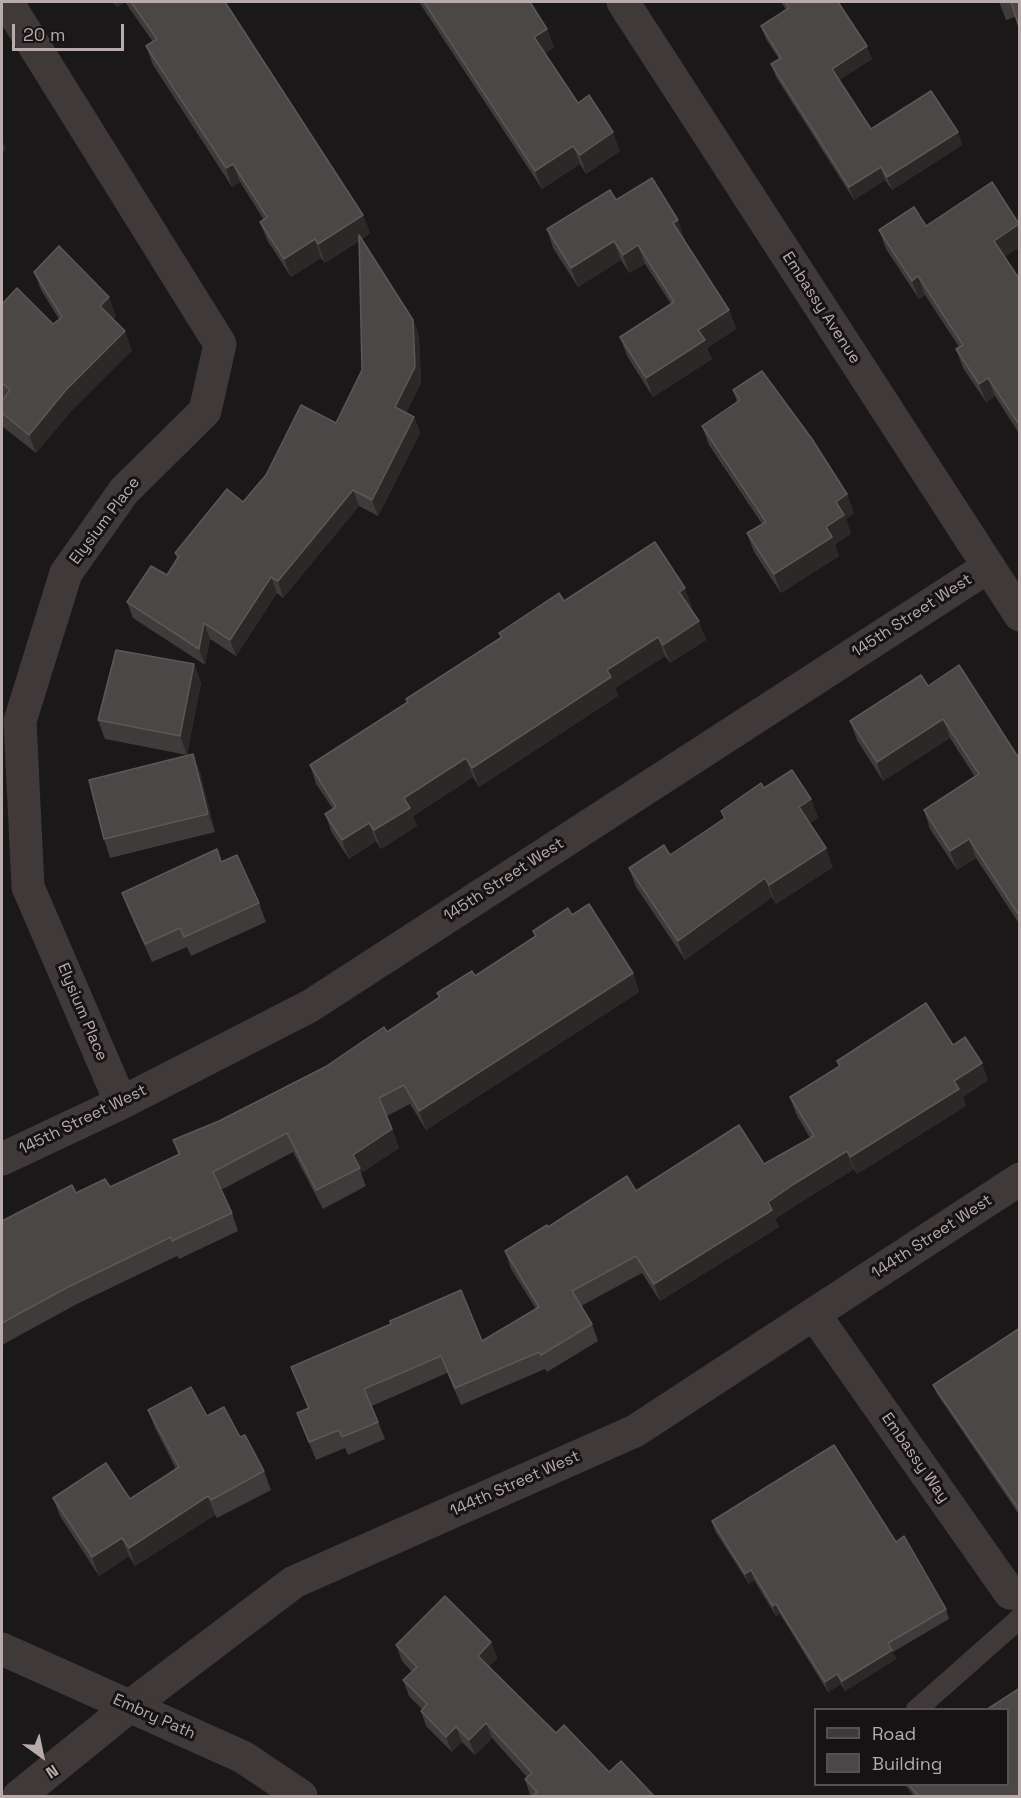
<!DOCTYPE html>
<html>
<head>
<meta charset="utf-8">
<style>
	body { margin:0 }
	#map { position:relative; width:1021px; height:1798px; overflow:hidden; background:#1a1818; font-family:"Space Grotesk",sans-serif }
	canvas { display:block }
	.frame { position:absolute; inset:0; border:3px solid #b9aaab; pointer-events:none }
	.legend { position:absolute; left:814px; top:1708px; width:195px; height:78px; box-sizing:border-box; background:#151313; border:2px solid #574f50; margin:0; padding:8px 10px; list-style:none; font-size:18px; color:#b9aaab }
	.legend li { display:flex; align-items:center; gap:12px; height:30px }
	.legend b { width:30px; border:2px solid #574f50 }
	.north { position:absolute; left:12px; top:1726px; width:60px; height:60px; -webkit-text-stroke:4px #151313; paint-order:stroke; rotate:147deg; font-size:16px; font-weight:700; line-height:24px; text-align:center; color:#b9aaab }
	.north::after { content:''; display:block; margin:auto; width:21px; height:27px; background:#b9aaab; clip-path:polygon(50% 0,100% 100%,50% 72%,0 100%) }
	.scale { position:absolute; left:12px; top:24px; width:112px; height:27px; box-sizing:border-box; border:3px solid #b9aaab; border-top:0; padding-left:8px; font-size:18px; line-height:21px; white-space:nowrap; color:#b9aaab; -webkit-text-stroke:4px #151313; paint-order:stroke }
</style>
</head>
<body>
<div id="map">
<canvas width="1021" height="1798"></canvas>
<div class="frame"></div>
<ul class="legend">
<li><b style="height:8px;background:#3f3939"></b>Road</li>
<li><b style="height:16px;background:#4c4747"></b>Building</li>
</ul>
<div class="north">N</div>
<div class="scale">20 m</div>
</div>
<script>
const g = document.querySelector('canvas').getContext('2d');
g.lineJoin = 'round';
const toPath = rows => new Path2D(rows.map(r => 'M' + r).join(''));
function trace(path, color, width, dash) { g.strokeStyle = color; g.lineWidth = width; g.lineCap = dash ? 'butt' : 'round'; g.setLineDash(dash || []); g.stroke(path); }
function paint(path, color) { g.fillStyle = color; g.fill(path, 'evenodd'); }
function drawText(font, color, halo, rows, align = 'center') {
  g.font = font + ' "Space Grotesk",sans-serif'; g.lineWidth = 6; g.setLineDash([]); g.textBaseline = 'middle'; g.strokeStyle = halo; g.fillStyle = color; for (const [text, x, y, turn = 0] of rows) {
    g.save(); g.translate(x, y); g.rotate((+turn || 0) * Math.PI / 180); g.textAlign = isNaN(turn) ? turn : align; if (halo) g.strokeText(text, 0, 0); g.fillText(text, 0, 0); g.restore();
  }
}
const service = toPath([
	[916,1710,1020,1618]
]);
const minor = toPath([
	[7,2,220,344,205,411,124,491,66,573,20,721,28,887,121,1103],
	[623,2,1020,615],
	[2,1159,121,1103,310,1006,988,567],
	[814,1314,1010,1593,1020,1594],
	[19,1796,129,1707,294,1582,635,1431,1020,1179]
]);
const tertiary = toPath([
	[2,1649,243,1757,301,1796]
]);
const wall = toPath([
	[113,2,225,2,363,215,370,233,362,239,413,320,419,336,421,383,406,413,414,417,420,433,378,516,359,506,283,598,277,593,236,656,210,639,205,665,133,618,127,602,167,575,177,559,175,553,243,502,336,423,362,370,359,241,325,263,321,258,291,277,267,240,260,222,264,220,240,182,232,187,153,65,146,46,153,42,125,2,117,7],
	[419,2,530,2,547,29,554,47,545,53,578,103,620,151,586,174,580,164,542,189],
	[781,2,821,2,872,59,839,80,871,129,958,132,962,145,892,190,885,180,854,200,776,77,771,64,779,59,766,39,761,26,786,10],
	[999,2,1020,2,1015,17,1006,20],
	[616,200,678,220,684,239,729,310,736,329,707,348,712,359,653,397,627,356,620,337,671,304,645,264,629,273,621,260,578,287,553,248,547,229],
	[1020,224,1020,247,1004,257,1020,280,1020,435,995,396,986,402,963,368,956,349,959,347,925,295,919,299,886,249,879,230,926,226],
	[34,272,116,316,113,319,132,350,72,410,36,453,3,427,2,424,2,401,4,398,2,396,2,304,53,324,59,319,41,290],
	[733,390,847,494,854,513,846,519,851,534,835,544,839,556,781,593,754,552,747,533,762,524,709,445,702,426,737,402],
	[564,601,692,607,690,608,706,640,670,663,665,656,615,688,618,696,479,787,473,777,413,816,417,826,381,849,376,841,349,859,332,833,325,814,333,809,316,784,310,765,408,703,406,699,501,638,499,633],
	[194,664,201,683,187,755,105,739,98,720],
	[928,686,1020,760,1020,925,976,858,957,870,930,829,924,810,975,777,950,738,883,781,857,740,850,721],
	[200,772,215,832,110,858,104,839],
	[764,788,811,799,818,818,810,823,833,867,776,904,772,897,685,960,636,887,629,868,670,855,724,819,721,811],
	[217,849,222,862,259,903,266,922,191,956,187,947,152,962,129,911,122,893],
	[572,915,633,973,639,992,426,1130,410,1104,387,1116,399,1148,361,1173,366,1186,323,1209,293,1152,221,1190,232,1213,238,1231,179,1259,177,1256,75,1305,2,1345,2,1221,76,1193,110,1187,178,1154,173,1140,219,1121,325,1067,387,1032,439,998,437,993,475,976,535,936,533,931],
	[953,1045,988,1080,963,1097,966,1106,857,1174,854,1169,801,1202,775,1219,779,1227,660,1301,642,1273,581,1306,592,1324,598,1341,547,1372,545,1369,461,1405,447,1373,372,1406,385,1439,348,1455,345,1448,316,1460,297,1413,308,1409,291,1367,482,1341,536,1309,511,1269,505,1251,548,1227,636,1191,764,1164,810,1138,796,1114,790,1097,839,1066,837,1061],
	[1020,1328,1020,1516,937,1394,933,1385],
	[148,1410,207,1416,240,1437,264,1471,271,1490,217,1518,215,1515,135,1566,129,1556,99,1576,60,1516,53,1498,130,1499,176,1469,155,1428],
	[712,1521,896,1542,946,1609,949,1619,893,1652,896,1659,845,1691,841,1684,828,1692,780,1614,776,1616,754,1580,749,1584,715,1531],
	[491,1642,497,1658,489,1666,556,1733,609,1772,655,1797,532,1797,530,1795,525,1779,527,1777,492,1738,475,1755,462,1742,452,1752,426,1726,421,1711,422,1709,409,1696,403,1680,412,1672,402,1661,396,1645],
	[905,1785,1008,1785,1020,1797,915,1797]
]);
const shadedWall = toPath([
	[115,2,125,2,117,7],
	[547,29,554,47,541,56,534,37],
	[867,46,872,59,836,82,832,69],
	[613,132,620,151,586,174,580,155],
	[958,132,962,145,892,190,887,177],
	[2,138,6,150,2,153],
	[573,146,580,164,542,189,535,171],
	[233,164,240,182,232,187,226,168],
	[881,167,885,180,854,200,849,187],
	[363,215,370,233,325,263,318,244],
	[678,220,684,238,680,241,673,223],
	[1019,224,1020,247,1001,259,994,241],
	[315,239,321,258,291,277,284,259],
	[614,241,621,260,578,287,571,268],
	[638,245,645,264,629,273,623,255],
	[918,276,925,295,919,299,912,281],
	[109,297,116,316,107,325,100,306],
	[729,310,736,329,707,348,712,359,653,397,646,378,698,330],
	[413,320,419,336,421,383,401,423,395,407],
	[125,331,132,350,72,410,36,453,29,435,65,391],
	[988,378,995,396,986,402,979,384],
	[414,417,420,433,378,516,372,500],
	[353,490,359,506,283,598,278,581],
	[847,494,854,513,846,519,851,534,835,544,839,556,781,593,774,574,826,527,836,502],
	[271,577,277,593,236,656,230,640],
	[685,588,692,607,686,610,679,592],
	[699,621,706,640,670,663,663,645],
	[204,623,210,639,205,665,199,649],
	[658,637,665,656,615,688,618,696,479,787,472,768,607,670],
	[194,664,201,683,187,755,180,736],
	[943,719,950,738,883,781,877,762],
	[193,754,200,772,215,832,208,814],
	[466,758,473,777,413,816,417,826,381,849,374,830,404,798],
	[811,799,818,818,806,825,799,807],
	[369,823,376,841,349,859,342,840],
	[969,839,976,858,957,870,950,851],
	[826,848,833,867,776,904,769,885],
	[765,878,772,897,685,960,678,941],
	[633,973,639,992,426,1130,419,1111],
	[982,1063,988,1080,963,1097,966,1106,857,1174,850,1157,954,1081],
	[392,1129,399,1148,361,1173,353,1155],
	[847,1151,854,1169,801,1202,775,1219,779,1227,660,1301,654,1284,768,1202,794,1184],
	[208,1496,215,1515,135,1566,129,1548],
	[122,1538,129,1556,99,1576,92,1557],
	[751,1570,754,1580,749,1584,745,1574],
	[776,1604,780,1614,776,1616,773,1606],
	[491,1642,497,1658,484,1671,478,1656],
	[892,1650,896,1659,845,1691,842,1681],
	[837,1674,841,1684,828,1692,825,1682],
	[486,1723,492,1738,475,1755,469,1740],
	[456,1727,462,1742,452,1752,446,1737]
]);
const building = toPath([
	[131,2,225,2,363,215,318,244,315,239,284,259,260,222,267,217,233,164,226,168,146,46,157,39,131,2],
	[424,2,530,2,547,29,534,37,578,103,589,95,613,132,580,155,573,146,535,171,424,2],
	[785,2,838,2,867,46,832,69,871,129,931,91,958,132,887,177,881,167,849,187,771,64,781,58,761,26,789,8,785,2],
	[1011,2,1020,2,1020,30,1011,2],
	[652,178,678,220,673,223,729,310,698,330,705,340,646,378,620,337,674,302,638,245,623,255,614,241,571,268,547,229,610,190,616,200,652,178],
	[992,182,1019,224,994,241,1020,280,1020,426,988,378,979,384,956,349,963,345,918,276,912,281,879,230,914,207,926,226,992,182],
	[359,235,413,320,415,367,395,407,414,417,372,500,353,490,278,581,271,577,230,640,204,623,199,649,127,602,151,566,167,575,179,556,175,553,227,489,243,502,266,475,301,405,336,423,362,370,359,235],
	[59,246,109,297,100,306,125,331,65,391,29,435,2,413,2,401,10,390,2,383,2,304,17,288,53,324,62,317,34,272,59,246],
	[762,371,812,439,847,494,836,502,844,515,826,527,832,537,774,574,747,533,766,522,702,426,740,400,733,390,762,371],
	[655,542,685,588,679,592,699,621,663,645,658,637,607,670,611,677,472,768,466,758,404,798,410,808,374,830,369,823,342,840,325,814,336,807,310,765,408,702,406,699,502,637,499,633,559,593,564,601,655,542],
	[116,650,194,664,180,736,98,720,116,650],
	[959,665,1020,760,1020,917,969,839,950,851,924,810,979,774,943,719,877,762,850,721,921,675,928,686,959,665],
	[193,754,208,814,104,839,89,780,193,754],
	[792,770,811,799,799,807,826,848,769,885,765,878,678,941,629,868,664,845,670,855,725,818,721,811,761,783,764,788,792,770],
	[217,849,221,862,237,855,259,903,184,937,180,928,145,944,122,893,217,849],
	[589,904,633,973,419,1111,404,1085,379,1098,392,1129,353,1155,360,1168,316,1190,287,1133,213,1172,232,1213,172,1241,171,1237,68,1287,2,1323,2,1221,72,1185,76,1193,105,1179,110,1187,180,1154,173,1140,219,1121,325,1067,384,1027,387,1032,440,997,437,993,472,971,475,976,536,936,533,931,568,908,572,915,589,904],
	[926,1003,953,1045,965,1037,982,1063,954,1081,959,1089,850,1157,847,1151,794,1184,768,1202,772,1210,654,1284,636,1256,572,1291,592,1324,541,1355,539,1352,455,1388,441,1356,364,1389,378,1422,342,1437,339,1430,309,1442,297,1413,309,1408,291,1367,391,1324,390,1321,461,1290,482,1341,539,1307,505,1251,547,1225,548,1227,627,1176,636,1191,739,1125,764,1164,814,1136,790,1097,840,1066,837,1061,926,1003],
	[1020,1328,1020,1511,933,1385,1020,1328],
	[191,1387,207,1416,224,1407,240,1437,245,1435,264,1471,211,1500,208,1496,129,1548,122,1538,92,1557,53,1498,106,1463,130,1499,179,1467,148,1410,191,1387],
	[834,1445,896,1542,904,1536,946,1609,888,1643,892,1650,842,1681,837,1674,825,1682,776,1604,773,1606,751,1570,745,1574,712,1521,834,1445],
	[445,1596,491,1642,478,1656,556,1733,564,1725,609,1772,621,1761,655,1797,532,1797,537,1792,525,1779,532,1773,486,1723,469,1740,456,1727,446,1737,421,1711,427,1704,403,1680,417,1667,396,1645,445,1596],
	[1020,1688,1020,1797,919,1797,909,1785,1008,1785,1008,1710,986,1710,1020,1688]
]);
const streetNames = [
	["Embassy Avenue",821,308,57],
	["Elysium Place",105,521,-53],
	["145th Street West",912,616,-33],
	["145th Street West",504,880,-33],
	["Elysium Place",82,1012,67],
	["145th Street West",83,1120,-26],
	["144th Street West",932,1237,-33],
	["Embassy Way",915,1458,55],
	["144th Street West",515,1484,-24],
	["Embry Path",154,1717,24]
];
trace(service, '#3f3939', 21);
trace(minor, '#3f3939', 33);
trace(tertiary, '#3f3939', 33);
paint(wall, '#3f3b3b');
paint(shadedWall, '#2b2828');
paint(building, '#4c4747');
trace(building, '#5d5757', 1.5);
drawText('16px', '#b9aaab', '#151313', streetNames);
</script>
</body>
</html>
